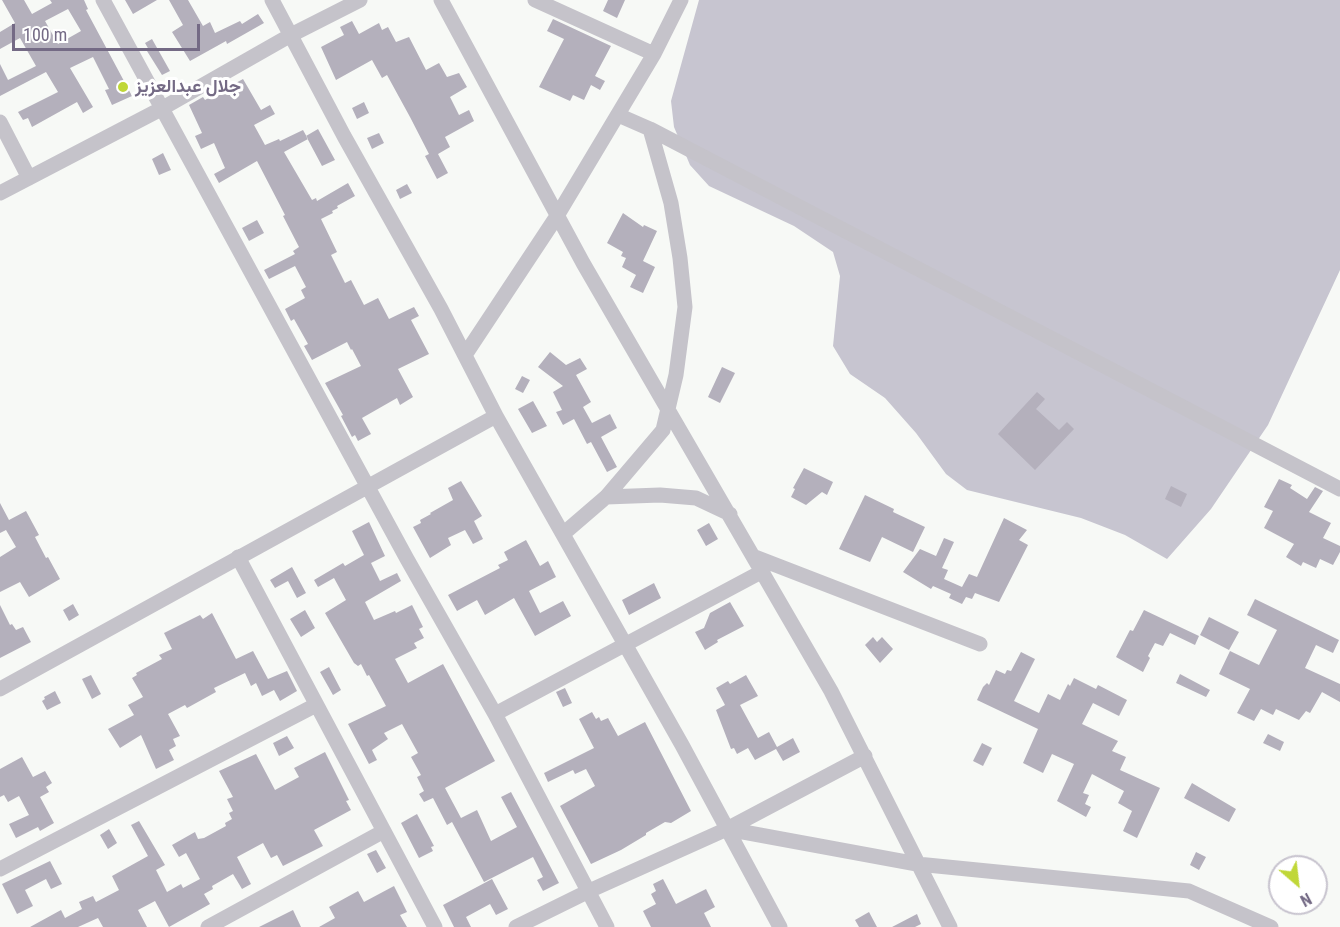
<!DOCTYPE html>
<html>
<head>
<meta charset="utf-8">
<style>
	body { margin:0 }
	#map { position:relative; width:1340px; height:927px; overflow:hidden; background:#f7f9f6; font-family:"Roboto Condensed",sans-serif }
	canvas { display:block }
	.north { position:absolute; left:1268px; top:855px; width:60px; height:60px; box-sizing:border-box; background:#fff; border:2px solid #c7c3ce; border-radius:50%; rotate:152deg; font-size:16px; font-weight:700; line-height:24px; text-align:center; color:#746a85 }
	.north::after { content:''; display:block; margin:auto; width:21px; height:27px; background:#c0d738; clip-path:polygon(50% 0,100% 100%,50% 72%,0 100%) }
	.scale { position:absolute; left:12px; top:24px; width:188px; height:27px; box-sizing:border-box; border:3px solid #746a85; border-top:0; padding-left:8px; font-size:18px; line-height:21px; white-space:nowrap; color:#746a85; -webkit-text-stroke:4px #fff; paint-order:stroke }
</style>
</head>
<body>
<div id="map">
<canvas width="1340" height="927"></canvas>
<div class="north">N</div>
<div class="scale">100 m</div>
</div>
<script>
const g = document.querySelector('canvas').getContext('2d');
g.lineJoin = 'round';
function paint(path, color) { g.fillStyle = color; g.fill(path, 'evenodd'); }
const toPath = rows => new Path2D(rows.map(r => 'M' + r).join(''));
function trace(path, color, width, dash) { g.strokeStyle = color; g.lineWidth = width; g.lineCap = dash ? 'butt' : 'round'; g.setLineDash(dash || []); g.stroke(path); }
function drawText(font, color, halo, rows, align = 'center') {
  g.font = font + ' "Roboto Condensed",Vazirmatn,sans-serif'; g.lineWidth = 6; g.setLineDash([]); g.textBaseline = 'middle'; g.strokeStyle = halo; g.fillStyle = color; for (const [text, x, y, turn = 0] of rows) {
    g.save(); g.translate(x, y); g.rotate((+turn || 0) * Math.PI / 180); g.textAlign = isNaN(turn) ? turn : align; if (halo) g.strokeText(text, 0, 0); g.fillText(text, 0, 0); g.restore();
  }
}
const water = toPath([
	[699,0,1340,0,1340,270,1268,425,1211,509,1167,559,1125,535,1081,518,967,490,946,474,916,433,885,398,850,374,833,346,840,276,833,252,794,226,709,186,690,165,674,127,671,101]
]);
const building = toPath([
	[2,0,24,0,32,14,52,3,50,0,84,0,88,9,86,10,132,96,112,105,105,90,109,89,93,57,70,68,93,107,83,113,77,102,32,127,28,118,23,120,18,112,58,92,46,72,0,96,0,64,8,80,36,66,20,38,0,49,0,32,15,23],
	[68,9,81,31,58,44,45,21],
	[125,0,157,0,133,14],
	[169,0,188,0,203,26,210,22,215,33,240,21,242,24,258,14,264,23,227,44,226,41,190,61,172,32,183,25],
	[608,0,625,0,617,18,603,11],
	[553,19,611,46,595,76,605,81,600,90,591,85,584,100,573,95,570,101,539,87,564,39,547,31],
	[352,21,359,34,379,23,382,30,388,27,396,42,409,37,426,70,439,63,447,77,459,73,467,87,450,97,459,115,469,110,474,121,445,137,450,147,438,154,448,173,437,179,425,156,429,154,410,117,387,75,382,78,372,60,336,80,321,47,344,35,340,27],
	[152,39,170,71,162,75,147,51,149,50,145,43],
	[243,79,261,110,270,105,275,114,254,125,265,145,279,139,280,141,303,130,308,139,284,152,312,200,316,198,317,201,348,183,355,196,337,206,338,208,332,211,333,213,321,219,337,252,331,255,345,283,351,280,364,305,378,298,389,319,414,307,419,316,411,320,429,354,398,369,413,397,400,405,397,398,362,418,371,434,358,441,355,435,352,437,341,416,343,415,325,383,361,366,352,349,351,350,347,342,312,360,304,346,308,344,294,319,291,321,285,309,305,298,301,290,306,287,295,266,269,279,264,270,295,254,293,251,299,247,283,216,285,215,257,161,219,183,214,174,225,168,214,143,201,149,195,136,202,133,189,105,203,97,205,100],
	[364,102,369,113,357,119,352,108],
	[318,129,335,160,322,166,306,136],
	[379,133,384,143,372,149,367,138],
	[163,153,171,170,159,175,152,159],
	[407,184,412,193,400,199,396,190],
	[623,213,643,227,644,225,657,231,643,261,655,267,643,293,630,287,636,275,622,267,626,258,621,256,623,252,607,243],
	[257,220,264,233,249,241,242,228],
	[550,352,566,365,580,358,587,369,576,375,591,402,583,407,592,423,610,414,617,428,601,437,617,467,607,472,591,442,587,444,574,419,563,425,556,412,562,410,553,392,563,386,538,367],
	[722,367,735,373,720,403,708,397],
	[522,376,530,380,523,393,515,389],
	[1037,392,1045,399,1036,409,1059,430,1067,422,1074,429,1035,470,998,434],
	[533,401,547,426,532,433,518,409],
	[804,468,833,482,827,495,822,492,806,505,791,497,795,489,793,488],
	[1279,479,1292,485,1290,488,1307,499,1315,487,1323,491,1309,512,1331,523,1323,538,1340,546,1340,552,1333,565,1320,559,1316,568,1303,562,1301,566,1286,557,1294,544,1264,528,1273,511,1264,507],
	[461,481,482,516,474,521,483,539,473,544,465,530,448,538,451,545,430,558,413,527,421,523,420,520,431,514,430,513,453,500,448,488],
	[1171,486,1187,494,1181,507,1165,499],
	[865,495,894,509,893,512,925,527,913,552,882,537,870,562,839,549],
	[0,503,9,520,26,511,39,535,35,537,46,558,48,557,60,579,29,597,20,582,0,592,0,557,16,547,6,530,0,533],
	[1004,518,1027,530,1019,540,1028,545,999,602,975,593,972,599,966,597,962,604,949,598,951,594,933,586,931,589,903,572,920,549,936,556,944,538,954,542,942,568,948,570,944,579,962,587,969,574,977,577],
	[369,522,385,556,371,563,380,581,397,573,401,581,365,602,374,620,395,611,396,613,412,605,423,627,419,629,424,638,414,643,417,648,395,659,408,683,443,664,495,761,445,788,461,818,477,810,491,841,517,827,501,797,511,792,559,883,543,891,537,880,543,877,533,857,484,882,452,822,447,825,433,798,424,802,419,794,424,791,417,777,421,775,411,757,418,753,402,724,384,733,388,739,372,750,377,760,369,764,348,724,386,706,369,675,367,676,361,664,358,666,354,663,325,613,346,600,334,578,318,587,314,580,343,563,345,566,364,555,352,531],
	[709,523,718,539,706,546,697,530],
	[526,540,540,566,548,561,556,577,529,591,540,613,563,601,571,616,535,636,514,598,485,615,477,600,457,611,448,595,500,568,498,565,508,560,504,552],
	[292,567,306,593,297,598,288,581,275,588,270,580],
	[654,583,661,598,629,615,622,600],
	[1255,599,1339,640,1333,653,1316,645,1305,668,1340,684,1340,702,1322,692,1310,713,1306,711,1299,720,1276,709,1273,715,1261,709,1254,721,1237,713,1250,689,1219,674,1230,651,1259,665,1277,630,1247,615],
	[730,602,744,626,717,640,718,642,705,650,695,632,704,628,710,613],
	[73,604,79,615,69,621,63,610],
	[0,605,10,625,12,624,16,630,23,627,31,642,0,658],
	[305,610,315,628,301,637,290,619],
	[1144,610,1199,636,1195,645,1170,633,1163,646,1155,643,1148,656,1150,658,1143,672,1116,657,1130,630,1133,631],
	[212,613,236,659,253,651,268,679,287,671,297,691,280,701,274,690,262,696,256,683,251,686,245,673,214,688,216,692,187,708,185,705,168,714,180,736,173,739,176,746,169,750,174,760,156,769,141,735,120,748,108,729,134,715,128,705,143,697,132,678,137,675,136,673,162,659,159,655,172,649,164,633,200,615,203,619],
	[1209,617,1239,632,1229,650,1200,635],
	[873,637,877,642,882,637,893,649,880,663,865,645],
	[1021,652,1035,659,1014,701,1039,713,1048,694,1060,700,1068,684,1070,686,1074,678,1096,689,1098,685,1127,700,1119,716,1093,703,1082,724,1118,741,1112,751,1126,757,1120,770,1160,788,1137,838,1123,831,1132,811,1118,803,1124,791,1092,774,1083,793,1089,795,1085,804,1091,807,1086,817,1057,801,1074,764,1052,754,1043,773,1023,763,1038,729,977,700,983,687,987,683,989,685,996,670,1005,674,1007,670,1011,671],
	[329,667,341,690,333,695,320,672],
	[1180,674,1210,690,1206,697,1176,683],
	[91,675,101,694,92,699,82,679],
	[746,675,758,696,740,705,758,738,769,732,777,747,793,738,800,752,783,761,776,749,755,760,748,748,737,754,734,748,731,749,716,710,725,705,716,688,728,681,730,684],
	[565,688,572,703,563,707,556,692],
	[55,691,61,703,47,710,42,701,45,699,44,697],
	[592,712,596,719,599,717,601,721,608,718,618,736,645,722,691,811,671,823,665,822,646,833,646,835,621,850,591,864,560,806,595,786,586,769,575,774,573,770,548,782,544,773,594,748,579,719],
	[1268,734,1284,742,1280,751,1263,743],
	[287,736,294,748,279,756,273,743],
	[982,743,992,748,983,766,973,761],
	[325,752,349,800,346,801,351,810,314,830,323,846,283,866,277,855,271,858,263,843,237,857,251,884,242,889,233,874,212,886,213,889,204,894,210,904,169,927,155,901,138,910,147,927,103,927,98,918,78,927,30,927,61,910,65,918,82,909,79,902,93,896,96,902,119,890,112,876,148,856,131,825,139,821,165,865,156,870,167,892,181,884,183,888,200,879,186,853,179,857,172,845,195,832,198,839,204,838,226,826,225,823,232,819,229,813,233,811,227,799,233,797,219,771,256,754,275,790,299,777,294,768],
	[22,757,33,777,45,771,52,783,46,787,49,792,40,797,54,823,40,831,38,827,16,838,9,824,29,815,19,796,8,802,4,795,0,797,0,769],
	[1192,783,1236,809,1229,822,1184,798],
	[417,814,434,846,431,847,433,851,419,858,401,823],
	[109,829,117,843,108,849,100,835],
	[376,850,386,868,377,873,367,854],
	[1196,852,1206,857,1199,870,1190,865],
	[50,861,62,884,51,889,46,879,25,890,33,906,17,914,2,884],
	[492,879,508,909,496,915,490,904,466,917,471,927,454,927,443,905],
	[663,879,676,904,706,889,715,907,704,913,711,927,651,927,643,911,656,904,651,894,656,891,653,884],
	[394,886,407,912,400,915,407,927,319,927,335,918,329,907,358,891,364,902],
	[293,910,301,927,259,927],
	[869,912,877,927,859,927,855,920],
	[917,914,921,924,915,927,892,927]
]);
const street = toPath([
	[103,0,407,559,495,714,607,927],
	[272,0,344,136,441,309,496,416,682,745,780,927],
	[441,0,583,263,831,691,950,927],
	[535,0,654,54],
	[618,115,650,129,1340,489],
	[0,122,29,178],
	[0,193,161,109,291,35,360,0],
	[465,355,557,216,654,54,681,0],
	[606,497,660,495,696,498,730,514],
	[563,534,606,497,663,430,676,375,685,307,680,258,671,203,650,129],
	[238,557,435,927],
	[755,557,980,644],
	[0,689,496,416],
	[495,714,763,571],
	[727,829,917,864,1189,891,1271,927],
	[0,869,316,705],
	[208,927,384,831],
	[516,927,589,891,727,829,865,756]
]);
const markers = [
	[123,87,6,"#c0d738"]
];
const poiNames = [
	["جلال عبدالعزيز",135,87]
];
paint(water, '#c7c5d0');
paint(building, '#b4b0bc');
trace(street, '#c5c3ca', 15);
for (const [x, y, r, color] of markers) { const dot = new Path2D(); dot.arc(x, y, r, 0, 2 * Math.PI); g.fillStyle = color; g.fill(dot); trace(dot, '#fff', 2); }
drawText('bold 18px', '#746a85', '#fff', poiNames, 'left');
</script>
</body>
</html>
